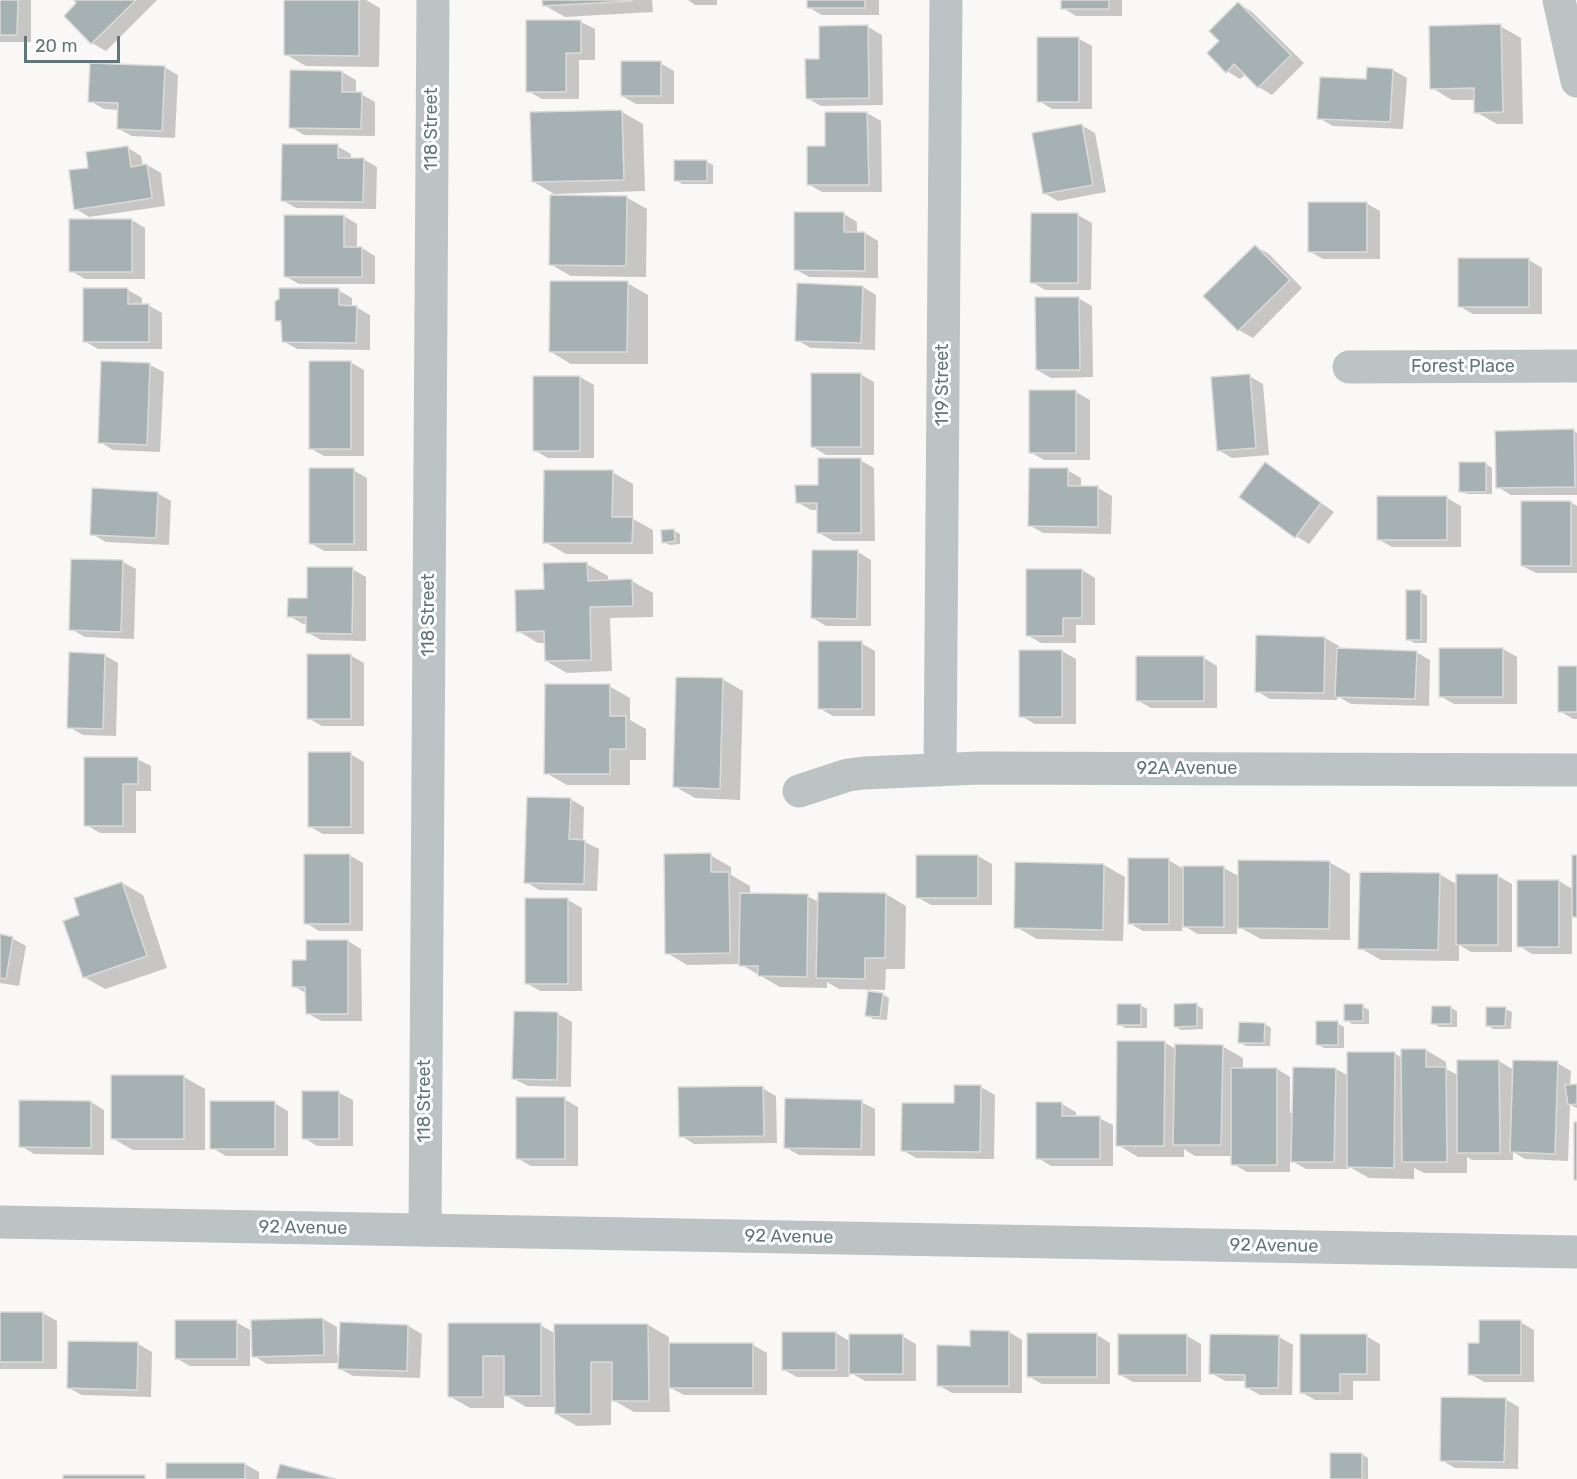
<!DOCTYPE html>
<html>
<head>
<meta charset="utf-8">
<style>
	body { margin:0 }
	#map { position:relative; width:1577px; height:1479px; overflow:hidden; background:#f9f8f7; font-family:Rubik,sans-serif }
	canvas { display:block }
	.scale { position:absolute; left:24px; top:36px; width:96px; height:27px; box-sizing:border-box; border:3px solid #617679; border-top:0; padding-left:8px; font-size:18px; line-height:21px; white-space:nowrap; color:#617679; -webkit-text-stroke:4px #fff; paint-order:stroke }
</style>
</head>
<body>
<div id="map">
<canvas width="1577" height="1479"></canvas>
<div class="scale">20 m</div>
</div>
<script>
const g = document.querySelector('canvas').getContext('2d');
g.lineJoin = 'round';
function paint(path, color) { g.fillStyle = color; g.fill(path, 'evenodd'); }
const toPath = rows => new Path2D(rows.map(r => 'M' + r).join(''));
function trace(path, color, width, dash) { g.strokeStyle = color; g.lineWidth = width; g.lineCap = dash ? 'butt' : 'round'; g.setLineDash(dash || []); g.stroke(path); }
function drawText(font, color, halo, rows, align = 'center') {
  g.font = font + ' Rubik,sans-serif'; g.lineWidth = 6; g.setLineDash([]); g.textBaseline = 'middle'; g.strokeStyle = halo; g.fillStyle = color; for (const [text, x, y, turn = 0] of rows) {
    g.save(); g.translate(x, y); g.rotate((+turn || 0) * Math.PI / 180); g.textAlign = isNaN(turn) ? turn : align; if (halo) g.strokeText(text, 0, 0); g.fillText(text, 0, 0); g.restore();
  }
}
const shadow = toPath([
	[0,0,31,0,31,42,0,42],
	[76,0,157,0,106,51,92,43,66,16,79,3],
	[286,0,366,0,380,8,379,67,306,66,285,54],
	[544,0,652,0,653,12,565,17,544,5],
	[688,0,717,0,717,5,695,5],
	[808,0,879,0,879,15,822,15,808,7],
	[1063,0,1122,0,1122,16,1076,16,1063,8],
	[1239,4,1252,12,1304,63,1272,95,1259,87,1246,74,1240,79,1227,71,1221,41],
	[581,22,595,29,595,60,579,60,579,99,542,99,528,91],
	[1500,26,1521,38,1523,124,1497,124,1476,112,1476,100,1452,100,1432,88],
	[868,27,882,35,883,105,821,106,807,98,821,60],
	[1079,39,1092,46,1092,109,1052,109,1039,101],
	[660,63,674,71,674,104,636,104,622,96],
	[164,67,178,75,175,138,132,136,119,129,119,110,104,109,90,101],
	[1393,70,1407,78,1403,129,1333,126,1319,118,1368,81],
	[291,71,342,72,356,80,356,94,361,94,375,102,375,136,304,135,291,127],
	[622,112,643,124,645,191,554,194,534,182],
	[867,113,881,121,882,192,822,192,808,184,827,147,826,114],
	[1081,125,1095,133,1106,192,1058,201,1044,193],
	[337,146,351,154,351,159,363,159,377,167,376,209,296,208,282,200],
	[128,148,141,156,143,166,147,165,161,173,165,206,89,217,76,209,90,169],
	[707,162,713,165,713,184,682,184,676,180],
	[626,197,647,209,646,277,571,276,550,264],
	[1366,203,1380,211,1380,259,1323,259,1309,251],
	[844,214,857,222,857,233,865,233,878,241,878,278,809,277,795,269],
	[1032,214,1078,215,1092,223,1091,290,1045,290,1032,282],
	[344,216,357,224,357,248,362,248,375,256,375,284,299,284,285,276],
	[132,220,145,228,145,279,85,279,71,271],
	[1255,246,1269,254,1302,288,1253,338,1239,330],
	[1529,260,1542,268,1542,314,1473,314,1459,306],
	[627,283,648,295,648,364,571,364,551,352],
	[863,287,876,295,875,350,811,348,797,340],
	[128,290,142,298,142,305,148,305,162,313,162,349,98,349,84,341],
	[338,290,352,298,352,307,356,307,370,315,370,350,297,349,283,341,282,323,277,320],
	[1078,298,1092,306,1093,377,1051,378,1037,370],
	[350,362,364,370,364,456,324,456,310,448],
	[150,365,164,372,160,452,113,450,100,442],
	[860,374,874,382,874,455,826,455,813,447],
	[1249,376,1263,384,1269,455,1232,458,1218,450],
	[580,377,594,385,594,458,548,458,534,450],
	[1076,392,1090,400,1090,460,1044,460,1030,452],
	[1574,431,1577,433,1577,495,1511,495,1498,487],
	[860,460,874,468,875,541,833,541,819,533,819,510,811,510,797,502],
	[1266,464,1334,512,1309,544,1296,536],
	[1486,464,1492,468,1492,494,1467,494,1461,491],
	[353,470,367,478,367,551,324,551,310,543],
	[1067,470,1081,478,1081,487,1098,488,1112,496,1111,534,1043,533,1029,525],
	[612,472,633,484,633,519,653,530,653,554,566,554,545,542],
	[157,493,171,501,169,545,106,542,92,534],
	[1447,498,1461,506,1461,547,1392,547,1378,539],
	[1571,502,1577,506,1577,573,1536,573,1522,566],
	[673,530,680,534,680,544,670,545,663,542],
	[858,552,871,560,871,626,826,626,813,618],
	[123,562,136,569,134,639,85,637,71,629],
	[587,564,608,576,608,582,632,581,653,593,653,617,610,618,612,671,567,673,546,661,546,643,538,643,518,631,546,591],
	[352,569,366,577,366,641,321,640,307,632,307,624,303,624,289,616],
	[1082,570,1095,578,1095,625,1076,625,1076,643,1041,643,1027,635],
	[1420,592,1427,596,1427,643,1414,643,1408,639],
	[1325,638,1339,646,1339,650,1416,652,1430,660,1429,706,1351,704,1337,696,1337,700,1270,699,1257,691],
	[861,643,875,651,875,716,833,716,819,708],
	[1503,649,1517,657,1517,704,1454,704,1440,696],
	[1021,651,1062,651,1076,659,1076,724,1035,724,1021,716],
	[104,655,118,663,116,736,83,735,69,727],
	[350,655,364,663,364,726,322,726,308,718],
	[1204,658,1217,666,1217,708,1151,708,1137,700],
	[1577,668,1577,719,1573,719,1560,711],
	[722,679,743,691,740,800,695,798,674,786],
	[609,686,630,698,630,720,646,729,646,760,630,760,630,785,567,785,546,773],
	[350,754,364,762,364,834,323,834,309,826],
	[137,759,151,766,151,791,136,791,136,833,100,833,86,825],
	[570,799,584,807,583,841,599,849,597,891,539,890,526,882],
	[349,855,363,863,363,931,319,931,306,923],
	[710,855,731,867,731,875,750,886,750,895,807,896,819,902,886,894,906,906,905,969,886,969,885,990,839,989,827,982,827,988,780,987,740,964,687,965,667,953],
	[978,856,992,864,992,905,931,905,917,897],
	[1577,857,1577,918,1572,915,1572,954,1532,954,1519,946,1559,881,1574,890],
	[1168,860,1184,869,1224,868,1240,877,1329,862,1350,874,1350,940,1261,939,1237,926,1237,934,1198,934,1182,925,1182,931,1143,931,1129,923],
	[1104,865,1125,877,1123,941,1037,939,1016,927],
	[1439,874,1458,885,1498,876,1512,884,1512,952,1471,952,1459,945,1459,961,1381,960,1360,948],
	[122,883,143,895,167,968,105,989,84,977,81,916],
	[526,900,568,900,582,908,582,991,540,991,526,983],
	[0,936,12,938,26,946,19,986,0,983],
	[348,941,361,949,362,1021,321,1021,307,1013,307,994,294,986,308,961],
	[882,994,889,998,887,1020,873,1019,867,1015],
	[1140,1005,1147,1009,1147,1028,1125,1028,1119,1024],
	[1196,1005,1203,1009,1203,1029,1181,1030,1175,1026],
	[1362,1006,1369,1010,1369,1024,1352,1024,1346,1020],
	[1451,1008,1457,1011,1457,1027,1439,1027,1433,1023],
	[1505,1009,1512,1012,1511,1029,1493,1029,1487,1025],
	[558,1014,572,1022,571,1087,528,1086,514,1079],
	[1337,1023,1344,1027,1344,1048,1324,1048,1317,1044],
	[1265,1024,1271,1028,1270,1046,1246,1046,1240,1042],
	[1165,1043,1176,1049,1222,1046,1243,1058,1243,1069,1277,1069,1290,1077,1290,1113,1293,1113,1294,1068,1336,1069,1349,1076,1394,1053,1402,1058,1426,1050,1446,1062,1446,1069,1458,1075,1458,1061,1499,1061,1514,1070,1557,1063,1571,1071,1570,1086,1577,1085,1577,1108,1570,1105,1568,1161,1525,1159,1513,1152,1513,1160,1472,1160,1467,1157,1467,1173,1424,1173,1414,1168,1414,1179,1369,1178,1348,1166,1348,1169,1306,1169,1290,1160,1290,1172,1247,1172,1233,1164,1233,1156,1195,1156,1184,1149,1184,1157,1138,1157,1118,1145],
	[184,1077,205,1089,205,1150,133,1150,112,1138],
	[981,1087,995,1095,994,1159,916,1158,902,1150,955,1105],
	[762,1088,776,1096,777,1143,694,1144,681,1136],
	[339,1093,353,1100,353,1146,317,1146,304,1138],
	[564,1099,578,1107,578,1166,531,1166,517,1158],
	[91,1102,104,1110,104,1155,34,1154,21,1146],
	[861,1102,875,1109,875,1156,799,1155,785,1147],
	[274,1103,288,1111,288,1156,226,1156,212,1148],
	[1038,1104,1062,1104,1076,1112,1076,1118,1099,1118,1113,1125,1113,1166,1051,1166,1038,1158],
	[0,1313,43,1313,57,1321,57,1369,0,1369],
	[323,1319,337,1327,337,1355,408,1326,422,1334,420,1378,353,1376,339,1368,340,1363,267,1364,254,1356],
	[236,1322,250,1330,250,1366,190,1366,176,1358],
	[1520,1322,1534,1330,1534,1382,1484,1382,1470,1374,1480,1345],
	[449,1325,540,1325,556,1334,556,1326,648,1325,669,1337,669,1345,753,1345,767,1353,767,1395,684,1395,669,1387,670,1412,634,1412,611,1399,611,1425,577,1426,556,1414,556,1407,526,1407,504,1394,504,1408,470,1408,449,1396],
	[1009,1332,1022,1340,1022,1393,952,1393,938,1385],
	[836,1333,851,1342,902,1336,916,1344,916,1381,865,1381,849,1372,849,1377,797,1377,784,1370],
	[1097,1335,1110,1343,1110,1384,1042,1384,1028,1376],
	[1119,1336,1187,1336,1201,1344,1201,1382,1133,1382,1119,1374],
	[1212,1336,1279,1337,1293,1345,1292,1395,1260,1395,1246,1387,1246,1381,1225,1381,1211,1373],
	[1366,1336,1380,1344,1380,1381,1353,1381,1353,1400,1315,1400,1301,1392],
	[69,1343,138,1344,152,1352,151,1397,82,1395,69,1388],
	[1505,1399,1519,1407,1518,1469,1455,1468,1441,1460],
	[1362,1454,1368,1458,1368,1479,1333,1479],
	[245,1464,259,1472,259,1479,168,1479]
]);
const building = toPath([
	[0,0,18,0,17,35,0,35,0,0],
	[74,0,136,0,91,44,64,16,76,3,74,0],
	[284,0,359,0,359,56,284,55,284,0],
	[542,0,632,0,632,1,543,6,542,0],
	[807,0,865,0,865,8,807,8,807,0],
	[1061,0,1109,0,1109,9,1061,9,1061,0],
	[1238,2,1291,55,1258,88,1234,64,1226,73,1207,53,1219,41,1209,31,1238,2],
	[526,20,581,20,581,53,566,53,566,92,526,92,526,20],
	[1501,24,1503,112,1474,113,1474,88,1430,89,1429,26,1501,24],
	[868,25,869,98,806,99,805,59,819,59,819,26,868,25],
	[1037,37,1079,37,1079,102,1037,102,1037,37],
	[621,61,661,61,661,96,621,96,621,61],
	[90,63,165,66,162,131,117,129,118,103,88,102,90,63],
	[1367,67,1393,69,1390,122,1317,119,1320,77,1366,79,1367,67],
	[290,70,342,71,342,92,362,92,361,129,289,128,290,70],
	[622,110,624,180,532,182,530,112,622,110],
	[825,112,867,112,869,185,807,185,807,146,825,146,825,112],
	[1082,124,1093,185,1043,194,1032,133,1082,124],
	[282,144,338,144,338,158,364,158,363,202,281,201,282,144],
	[128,146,131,167,147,164,152,198,74,210,69,170,88,168,86,152,128,146],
	[674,160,707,160,707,181,674,181,674,160],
	[550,195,627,196,626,266,549,265,550,195],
	[1308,202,1367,202,1367,252,1308,252,1308,202],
	[794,212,844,212,844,232,865,232,865,271,794,270,794,212],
	[1031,213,1078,213,1078,283,1030,283,1031,213],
	[284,215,344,215,344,247,362,247,362,277,284,277,284,215],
	[69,219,132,219,132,272,69,272,69,219],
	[1255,245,1290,280,1238,331,1203,296,1255,245],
	[1458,258,1529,258,1529,307,1458,307,1458,258],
	[550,281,628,281,627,352,549,352,550,281],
	[797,283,863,286,861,343,795,341,797,283],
	[83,288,128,288,128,304,149,304,149,342,83,342,83,288],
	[279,288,339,288,339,305,357,306,356,343,282,342,281,321,275,321,275,301,279,299,279,288],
	[1035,297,1079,297,1080,370,1036,370,1035,297],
	[101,361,150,363,147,445,98,443,101,361],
	[309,361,351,361,351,449,309,449,309,361],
	[811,373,861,373,861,447,811,447,811,373],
	[1250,374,1256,448,1217,451,1211,377,1250,374],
	[533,376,580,376,580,451,533,451,533,376],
	[1029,390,1076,390,1076,453,1029,453,1029,390],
	[1574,429,1575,487,1496,488,1495,431,1574,429],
	[818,458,861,458,861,533,817,533,817,503,796,503,795,485,818,485,818,458],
	[1265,462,1321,503,1295,538,1239,497,1265,462],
	[1459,462,1486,462,1486,492,1459,492,1459,462],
	[309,468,354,468,354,544,309,544,309,468],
	[1029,468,1068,468,1068,486,1098,486,1098,527,1028,526,1029,468],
	[544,470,613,470,612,517,633,517,632,543,543,543,544,470],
	[92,488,158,492,156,538,90,535,92,488],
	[1377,496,1447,496,1447,540,1377,540,1377,496],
	[1521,501,1571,501,1571,566,1521,566,1521,501],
	[674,529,675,541,662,543,661,530,674,529],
	[812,550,858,550,857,619,811,618,812,550],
	[71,559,123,560,121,632,69,630,71,559],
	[587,562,588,581,632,579,633,606,590,607,591,660,545,661,544,631,516,632,515,590,544,589,543,563,587,562],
	[307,567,353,567,352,634,306,633,306,617,287,617,288,598,307,598,307,567],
	[1026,569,1082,569,1082,618,1063,618,1063,636,1026,636,1026,569],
	[1406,590,1421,590,1421,640,1406,640,1406,590],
	[1256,635,1325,637,1324,693,1255,692,1256,635],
	[818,641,862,641,862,709,818,709,818,641],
	[1337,648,1417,651,1415,699,1335,697,1337,648],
	[1439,648,1503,648,1503,697,1439,697,1439,648],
	[1019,650,1062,650,1062,717,1019,717,1019,650],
	[69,652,105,654,103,729,67,728,69,652],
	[307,654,351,654,351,719,307,719,307,654],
	[1136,656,1204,656,1204,701,1136,701,1136,656],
	[1558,666,1577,666,1577,712,1558,712,1558,666],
	[676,677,723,678,720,789,673,787,676,677],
	[545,684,610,684,610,716,626,716,626,749,610,749,610,774,544,774,545,684],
	[308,752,351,752,351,827,308,827,308,752],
	[84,757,138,757,138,784,123,784,123,826,84,826,84,757],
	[527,797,571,798,569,839,585,840,584,884,524,883,527,797],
	[711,853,711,872,729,872,730,953,665,954,664,854,711,853],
	[304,854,350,854,350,924,304,924,304,854],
	[916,855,978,855,978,898,916,898,916,855],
	[1572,855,1577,855,1577,917,1572,917,1572,855],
	[1128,858,1169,858,1169,924,1128,924,1128,858],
	[1238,860,1330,861,1329,929,1238,928,1238,860],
	[1015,862,1104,864,1103,930,1014,928,1015,862],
	[1183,866,1224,866,1224,927,1183,927,1183,866],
	[1360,872,1440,873,1438,950,1358,949,1360,872],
	[1456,874,1498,874,1498,945,1456,945,1456,874],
	[1517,880,1559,880,1559,947,1517,947,1517,880],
	[122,882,147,956,83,978,63,921,79,915,74,898,122,882],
	[818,892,886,893,885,958,865,958,865,979,816,978,818,892],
	[740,893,808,894,807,977,758,976,758,966,739,966,740,893],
	[525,898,568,898,568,984,525,984,525,898],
	[0,934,13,937,6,979,0,978,0,934],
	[306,940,348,940,348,1014,306,1014,305,987,292,987,292,960,306,960,306,940],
	[868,991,883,993,880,1017,865,1016,868,991],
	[1197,1003,1197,1026,1174,1027,1174,1004,1197,1003],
	[1117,1004,1141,1004,1141,1025,1117,1025,1117,1004],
	[1344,1004,1363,1004,1363,1021,1344,1021,1344,1004],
	[1432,1006,1451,1006,1451,1024,1431,1024,1432,1006],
	[1486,1007,1506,1007,1505,1026,1486,1026,1486,1007],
	[514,1011,558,1012,557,1080,512,1079,514,1011],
	[1316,1021,1338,1021,1338,1045,1316,1045,1316,1021],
	[1239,1022,1265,1023,1264,1043,1238,1043,1239,1022],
	[1117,1041,1165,1041,1164,1146,1116,1146,1117,1041],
	[1175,1044,1223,1045,1221,1145,1173,1145,1175,1044],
	[1401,1049,1426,1049,1426,1067,1446,1067,1447,1162,1402,1162,1401,1049],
	[1347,1052,1395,1052,1394,1168,1347,1167,1347,1052],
	[1457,1060,1499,1060,1500,1153,1457,1153,1457,1060],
	[1513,1060,1558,1061,1555,1154,1510,1152,1513,1060],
	[1293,1067,1336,1068,1334,1162,1291,1162,1293,1067],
	[1231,1068,1277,1068,1277,1165,1231,1165,1231,1068],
	[111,1075,184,1075,184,1139,111,1139,111,1075],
	[1577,1084,1577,1104,1568,1105,1565,1085,1577,1084],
	[954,1085,981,1085,980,1152,901,1151,902,1103,954,1103,954,1085],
	[763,1086,764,1136,679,1137,678,1087,763,1086],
	[302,1091,339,1091,339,1139,302,1139,302,1091],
	[516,1097,565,1097,565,1159,516,1159,516,1097],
	[785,1098,862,1100,861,1149,784,1148,785,1098],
	[19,1100,91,1101,91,1148,19,1147,19,1100],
	[210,1101,275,1101,275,1149,210,1149,210,1101],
	[1036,1102,1062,1102,1062,1116,1100,1116,1100,1159,1036,1159,1036,1102],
	[1574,1122,1577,1122,1577,1180,1574,1180,1574,1122],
	[0,1312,43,1312,43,1362,0,1362,0,1312],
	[323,1318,324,1355,252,1357,251,1320,323,1318],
	[175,1320,237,1320,237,1359,175,1359,175,1320],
	[1479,1320,1521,1320,1521,1375,1468,1375,1468,1343,1479,1343,1479,1320],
	[340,1322,408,1325,407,1371,338,1369,340,1322],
	[448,1323,541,1323,541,1396,504,1396,504,1356,483,1356,483,1397,448,1397,448,1323],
	[554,1324,648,1324,649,1401,612,1401,612,1362,591,1362,591,1414,555,1414,554,1324],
	[970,1330,1009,1331,1009,1386,937,1386,937,1345,970,1346,970,1330],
	[782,1332,836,1332,836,1370,782,1370,782,1332],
	[1027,1333,1097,1333,1097,1377,1027,1377,1027,1333],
	[849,1334,903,1334,903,1374,849,1374,849,1334],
	[1118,1334,1187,1334,1187,1375,1118,1375,1118,1334],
	[1210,1334,1279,1335,1278,1388,1245,1388,1245,1375,1209,1374,1210,1334],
	[1300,1334,1367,1334,1367,1374,1340,1374,1340,1393,1300,1393,1300,1334],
	[68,1341,138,1342,137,1390,67,1388,68,1341],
	[669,1343,753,1343,753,1388,669,1388,669,1343],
	[1441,1397,1506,1398,1504,1462,1440,1461,1441,1397],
	[1330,1453,1362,1453,1362,1479,1330,1479,1330,1453],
	[166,1463,245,1463,245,1479,166,1479,166,1463],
	[280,1464,336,1479,276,1479,280,1464],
	[63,1475,145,1475,145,1479,63,1479,63,1475]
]);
const minor = toPath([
	[1559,0,1577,81],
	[1349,367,1577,366],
	[940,770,946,0],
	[799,791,848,775,864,773,979,768,1577,770],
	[425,1230,433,0]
]);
const tertiary = toPath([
	[0,1222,1577,1252]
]);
const streetNames = [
	["118 Street",432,129,-90],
	["Forest Place",1463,367],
	["119 Street",943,385,-90],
	["118 Street",429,615,-90],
	["92A Avenue",1187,769],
	["118 Street",425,1101,-90],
	["92 Avenue",303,1228,1],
	["92 Avenue",789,1237,1],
	["92 Avenue",1274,1246,1]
];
paint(shadow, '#0003');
paint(building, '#a5b1b3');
trace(building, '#dbdad9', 1.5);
trace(minor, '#bcc3c4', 33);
trace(tertiary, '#bcc3c4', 33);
drawText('18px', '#617679', '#fff', streetNames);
</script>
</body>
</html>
